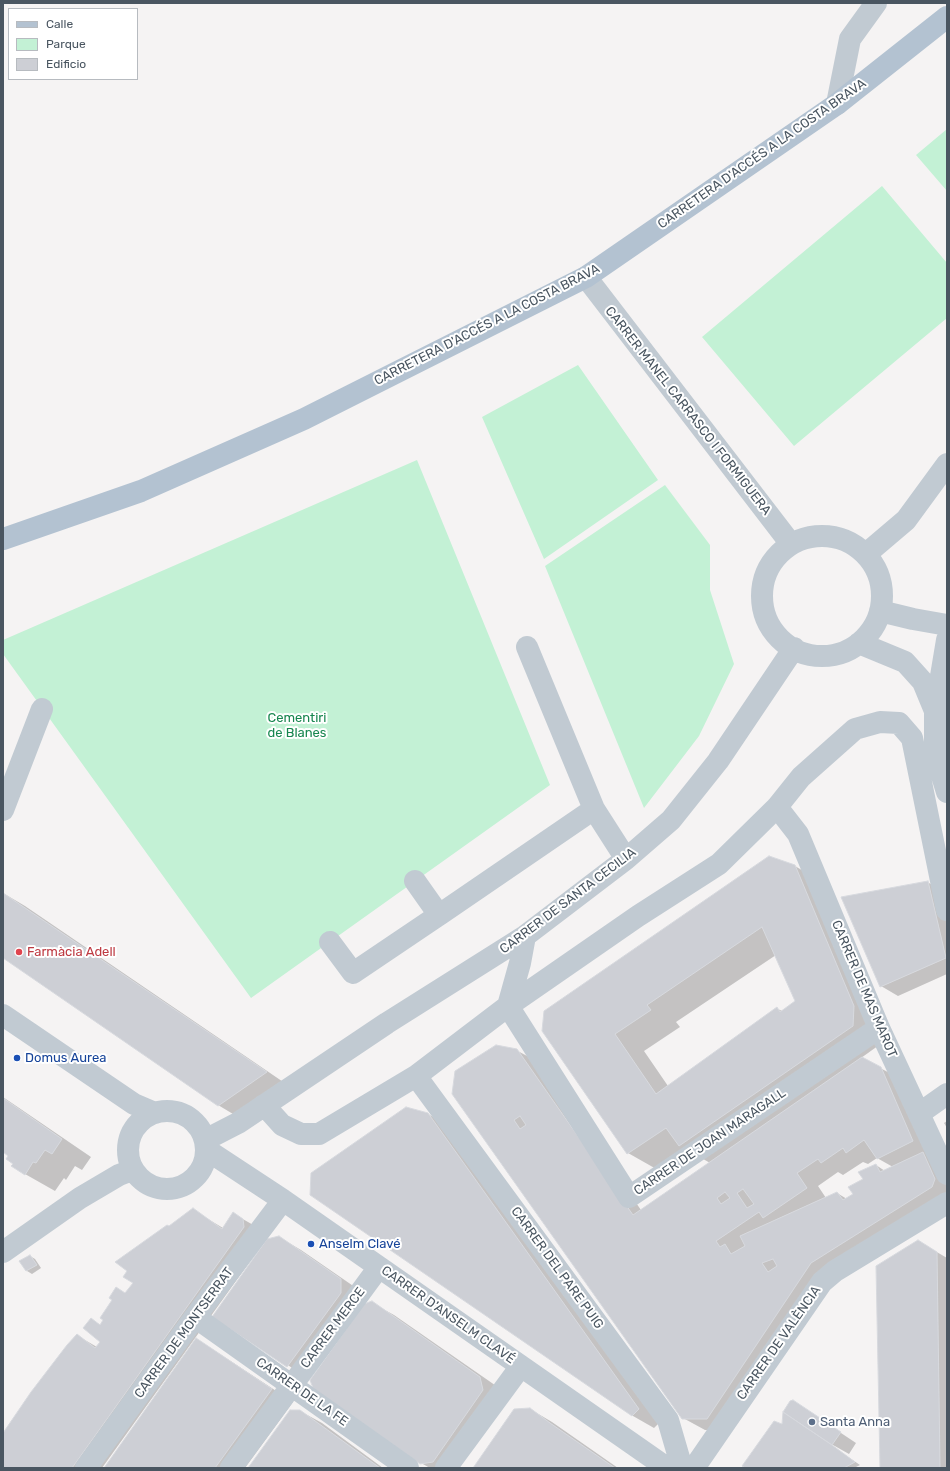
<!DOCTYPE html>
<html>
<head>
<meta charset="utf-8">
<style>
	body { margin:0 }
	#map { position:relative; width:950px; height:1471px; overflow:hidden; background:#f5f3f3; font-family:Rubik,sans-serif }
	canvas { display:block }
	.frame { position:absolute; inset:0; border:4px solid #4a5661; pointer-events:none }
	.legend { position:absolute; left:8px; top:8px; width:130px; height:72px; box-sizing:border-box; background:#fff; border:1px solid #b7bbc0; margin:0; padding:5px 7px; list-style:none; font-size:12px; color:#4a5661 }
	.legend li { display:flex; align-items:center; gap:8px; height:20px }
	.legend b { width:20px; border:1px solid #b7bbc0 }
</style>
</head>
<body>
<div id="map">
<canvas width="950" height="1471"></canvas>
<div class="frame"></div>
<ul class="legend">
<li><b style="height:5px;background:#b3c2d1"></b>Calle</li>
<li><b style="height:11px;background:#c3f1d5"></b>Parque</li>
<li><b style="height:11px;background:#cdcfd5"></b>Edificio</li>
</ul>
</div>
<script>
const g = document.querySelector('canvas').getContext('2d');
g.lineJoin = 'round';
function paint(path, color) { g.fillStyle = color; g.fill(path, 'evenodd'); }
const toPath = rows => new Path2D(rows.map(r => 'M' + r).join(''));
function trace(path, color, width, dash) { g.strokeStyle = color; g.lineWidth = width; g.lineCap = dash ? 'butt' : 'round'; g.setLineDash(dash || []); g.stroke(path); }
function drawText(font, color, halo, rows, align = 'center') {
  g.font = font + ' Rubik,sans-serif'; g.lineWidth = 4; g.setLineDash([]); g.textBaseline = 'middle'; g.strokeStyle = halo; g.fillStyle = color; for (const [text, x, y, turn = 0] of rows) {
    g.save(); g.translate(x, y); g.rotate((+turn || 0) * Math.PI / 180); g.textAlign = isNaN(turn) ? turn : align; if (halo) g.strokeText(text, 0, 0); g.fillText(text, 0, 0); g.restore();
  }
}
const green = toPath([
	[947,129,947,191,916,155],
	[882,186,947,263,947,318,794,446,702,337],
	[578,365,658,480,544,559,482,417],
	[417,460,550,785,251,998,3,654,3,640],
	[665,485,710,545,710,590,734,664,699,736,644,808,545,566]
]);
const shadow = toPath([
	[795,866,825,884,882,1043,861,1058,903,1080,947,1171,947,1203,832,1275,729,1431,705,1430,683,1418,453,1094,516,1050,538,1062,641,1210,710,1163,688,1150,658,1170,628,1153,543,1031],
	[776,955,796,1001,782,1011,778,1009,668,1086,644,1051,680,1027,676,1022],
	[877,1158,893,1167,885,1171,876,1165,854,1194,847,1199,837,1193,826,1198,818,1186,838,1172,843,1175,863,1162,868,1164],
	[927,882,944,891,947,903,947,974,898,996,881,986],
	[3,893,25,906,295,1090,248,1123,218,1105,3,957],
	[3,1097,91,1157,82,1170,75,1166,66,1180,64,1178,55,1191,25,1174,10,1156,3,1151],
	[428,1114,450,1127,660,1422,654,1428,633,1416,311,1194],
	[947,1121,947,1128,944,1123],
	[193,1210,223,1228,234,1214,255,1226,266,1239,102,1468,3,1468,3,1435,78,1336,97,1347,102,1341,91,1320,101,1325,134,1283,169,1227],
	[279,1237,301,1250,362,1292,362,1308,372,1303,394,1315,502,1390,459,1468,430,1468,421,1463,347,1330,309,1379,213,1316],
	[918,1241,947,1258,947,1468,881,1468],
	[30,1256,35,1259,41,1268,32,1274,27,1271,21,1262],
	[197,1339,293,1402,245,1468,105,1468],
	[793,1401,856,1443,849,1454,833,1445,832,1446,860,1465,854,1468,746,1468,783,1425],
	[530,1409,552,1422,618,1468,474,1468],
	[300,1411,322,1423,383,1468,249,1468]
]);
const building = toPath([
	[769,856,795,865,854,1006,853,1026,679,1146,666,1128,627,1154,542,1031,544,1011,769,856],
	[762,927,795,1001,780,1012,777,1007,656,1094,615,1034,651,1010,647,1005,762,927],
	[928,881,946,958,880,987,841,897,928,881],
	[3,893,267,1072,218,1106,3,958,3,893],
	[496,1045,517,1049,633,1215,862,1057,881,1067,913,1141,877,1159,864,1140,846,1153,843,1148,821,1163,818,1159,797,1173,807,1188,763,1218,759,1212,716,1241,720,1247,725,1244,731,1254,745,1246,740,1236,837,1192,843,1200,853,1194,848,1187,863,1179,858,1172,876,1164,880,1172,923,1152,935,1179,932,1187,811,1263,707,1419,682,1419,452,1094,455,1071,496,1045],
	[520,1116,526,1125,520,1129,514,1120,520,1116],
	[743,1189,754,1204,747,1208,737,1193,743,1189],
	[725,1192,730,1198,721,1204,717,1198,725,1192],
	[773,1259,777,1266,768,1272,762,1263,773,1259],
	[3,1098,62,1139,52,1154,45,1150,36,1163,33,1162,25,1175,11,1166,13,1164,6,1159,8,1156,3,1152,3,1098],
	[406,1107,428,1113,639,1409,632,1416,310,1195,311,1173,406,1107],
	[193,1208,222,1229,233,1212,243,1219,244,1227,72,1468,3,1468,3,1433,31,1392,67,1345,77,1334,95,1348,100,1342,83,1328,91,1318,100,1325,103,1320,100,1318,112,1300,109,1298,116,1287,125,1293,133,1283,123,1277,127,1271,115,1262,167,1225,169,1226,193,1208],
	[279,1236,341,1279,341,1293,287,1367,212,1317,267,1239,279,1236],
	[918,1240,937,1252,940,1468,880,1468,876,1266,918,1240],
	[30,1255,37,1265,26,1271,19,1261,30,1255],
	[372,1301,480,1377,483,1390,433,1462,420,1464,313,1388,310,1380,364,1304,372,1301],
	[196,1338,272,1389,215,1468,104,1468,196,1338],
	[793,1400,841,1432,832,1445,783,1412,790,1401,793,1400],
	[530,1408,550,1423,615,1468,473,1468,514,1409,530,1408],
	[290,1410,300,1410,380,1468,248,1468,290,1410],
	[783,1412,832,1445,855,1462,844,1468,745,1468,742,1466,774,1421,782,1424,783,1412]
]);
const minor = toPath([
	[837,104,850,39,876,3],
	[586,277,791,544],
	'762 596a60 60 0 1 1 120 0a60 60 0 1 1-120 0Z',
	[866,554,906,520,947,464],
	[880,611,913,619,947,625],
	[947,640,935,712,935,753,947,792],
	[859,643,905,662,923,682,935,711],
	[527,647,594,809],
	[777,807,798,834,879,1028,947,1174],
	[3,810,42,709],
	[439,915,594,809,626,859],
	[525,936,520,963,508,1006,629,1197,879,1028],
	[330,942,353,973,439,915,415,881],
	[3,1015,134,1104,155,1113],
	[416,1076,668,1420,682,1468],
	[264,1105,282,1125,301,1134,319,1134,416,1076,508,1006,638,916,719,864,777,807,801,777,855,729,880,722,899,723,912,738,947,910],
	'128 1150a39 39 0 1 1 78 0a39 39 0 1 1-78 0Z',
	[920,1113,947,1094],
	[205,1140,238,1123,387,1023,525,936,626,859,671,820,718,761,794,648],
	[207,1150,283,1200,667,1468],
	[3,1252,80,1198,119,1175,132,1170],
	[195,1317,408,1468],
	[86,1468,195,1317,283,1200],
	[231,1468,379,1267],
	[446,1468,521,1366],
	[694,1468,822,1282,835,1271,947,1203]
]);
const major = toPath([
	[3,539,141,491,304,419,586,277,837,104,947,17]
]);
const markers = [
	[19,952,4,"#e0444e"],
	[17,1058,4,"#1a4fb4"],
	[311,1244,4,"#1a4fb4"],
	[812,1422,4,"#5c6f8a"]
];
const streetNames = [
	["CARRETERA D'ACCÉS A LA COSTA BRAVA",762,154,-35],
	["CARRETERA D'ACCÉS A LA COSTA BRAVA",487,325,-27],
	["CARRER MANEL CARRASCO I FORMIGUERA",688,411,52],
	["CARRER DE SANTA CECILIA",568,901,-37],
	["CARRER DE MAS MAROT",864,989,67],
	["CARRER DE JOAN MARAGALL",710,1142,-34],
	["CARRER DEL PARE PUIG",557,1268,54],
	["CARRER D'ANSELM CLAVÉ",448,1315,35],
	["CARRER MERCE",333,1328,-53],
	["CARRER DE MONTSERRAT",184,1333,-54],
	["CARRER DE VALÈNCIA",779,1343,-55],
	["CARRER DE LA FE",302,1392,35]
];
const parkNames = [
	["Cementiri",297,718],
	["de Blanes",297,733]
];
const healthNames = [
	["Farmàcia Adell",27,952]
];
const transitNames = [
	["Domus Aurea",25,1058],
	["Anselm Clavé",319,1244]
];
const serviceNames = [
	["Santa Anna",820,1422]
];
paint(green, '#c3f1d5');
paint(shadow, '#0003');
paint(building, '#cdcfd5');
trace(building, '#d7d9de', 1);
trace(minor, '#c1cad2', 22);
trace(major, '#b3c2d1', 22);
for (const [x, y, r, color] of markers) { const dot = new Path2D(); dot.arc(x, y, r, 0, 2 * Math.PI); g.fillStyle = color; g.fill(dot); trace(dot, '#fff', 1.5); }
drawText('13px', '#4a5661', '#fff', streetNames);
drawText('13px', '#17864f', '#fff', parkNames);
drawText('13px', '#be3a42', '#fff', healthNames, 'left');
drawText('13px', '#164399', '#fff', transitNames, 'left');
drawText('13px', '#4e5e75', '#fff', serviceNames, 'left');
</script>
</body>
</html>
